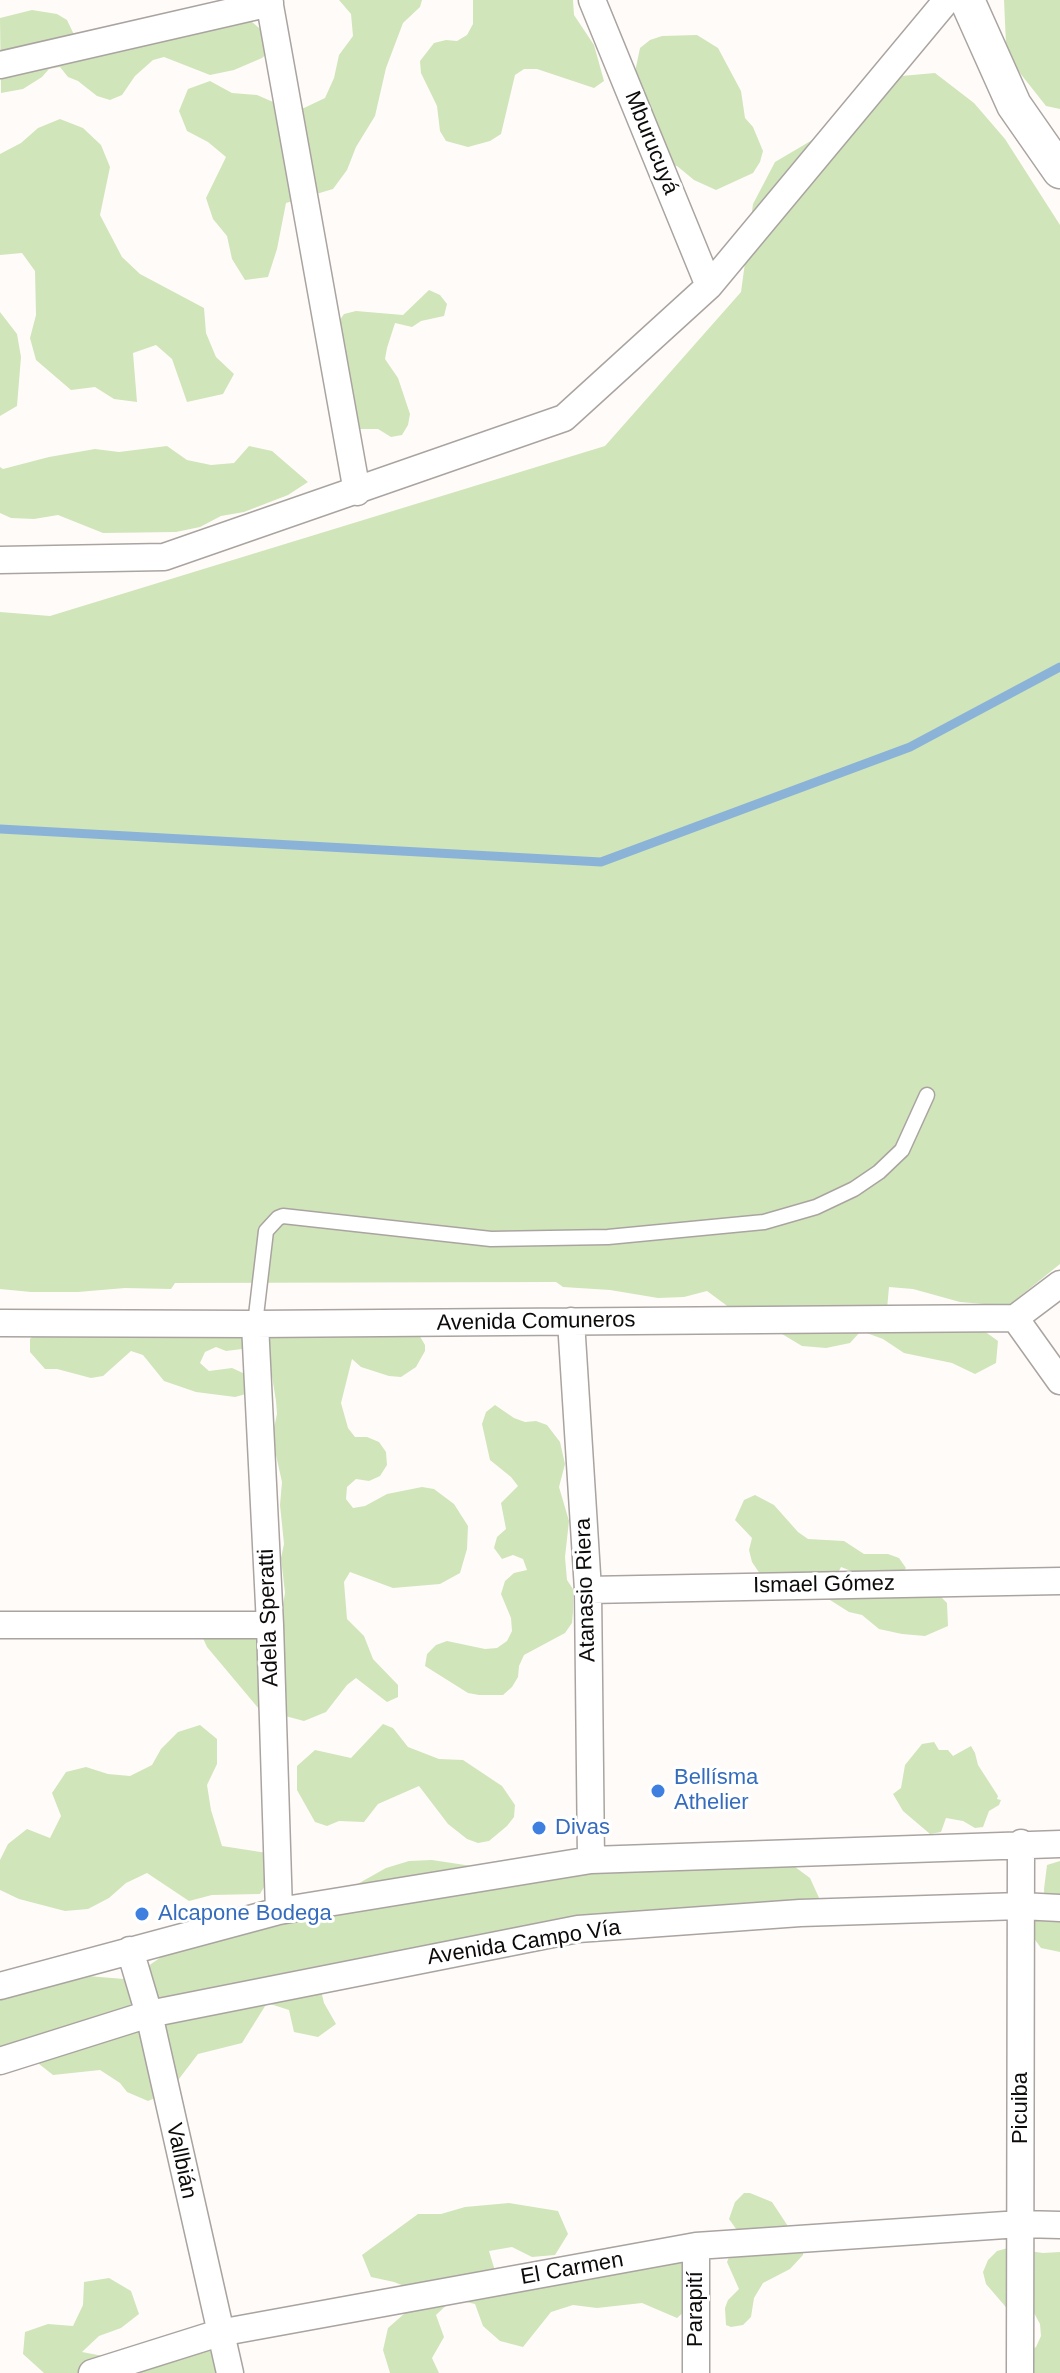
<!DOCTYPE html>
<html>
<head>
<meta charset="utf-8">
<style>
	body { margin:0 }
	canvas { display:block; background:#fffbf9 }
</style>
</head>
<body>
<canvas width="1060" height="2373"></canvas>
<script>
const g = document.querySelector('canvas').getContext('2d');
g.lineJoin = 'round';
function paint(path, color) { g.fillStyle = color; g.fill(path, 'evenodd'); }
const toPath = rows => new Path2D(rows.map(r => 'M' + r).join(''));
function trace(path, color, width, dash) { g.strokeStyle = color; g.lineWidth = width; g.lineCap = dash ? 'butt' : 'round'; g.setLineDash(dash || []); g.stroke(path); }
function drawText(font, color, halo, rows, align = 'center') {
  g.font = font + ' Helvetica,sans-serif'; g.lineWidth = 6; g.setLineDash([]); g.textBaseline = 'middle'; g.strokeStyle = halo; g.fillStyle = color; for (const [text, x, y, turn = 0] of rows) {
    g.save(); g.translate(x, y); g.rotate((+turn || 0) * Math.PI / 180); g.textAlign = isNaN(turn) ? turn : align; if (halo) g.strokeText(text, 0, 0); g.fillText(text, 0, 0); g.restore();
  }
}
const green = toPath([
	[339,0,422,0,420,7,403,23,386,68,375,116,356,147,347,170,333,189,286,203,277,249,268,277,245,280,232,259,227,236,213,219,206,198,226,157,208,142,187,131,179,111,188,89,210,81,232,93,257,95,280,105,304,108,325,98,334,78,339,55,353,36,351,14],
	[473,0,573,0,574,15,594,45,604,81,594,88,537,69,524,69,515,75,501,134,490,141,468,147,446,141,440,131,437,106,421,73,420,61,434,43,446,40,457,41,467,35,473,24],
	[1004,0,1060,0,1060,109,1046,106,1016,68,1006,44],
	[32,10,57,14,67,20,78,43,245,16,271,38,271,50,262,58,234,70,210,75,164,57,153,60,135,76,122,95,110,100,97,96,78,81,68,77,60,67,49,69,42,77,23,89,1,93,0,18],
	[697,35,718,48,741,91,745,118,753,127,763,151,760,162,753,173,716,190,694,180,677,166,665,164,635,72,640,48,650,40,662,36],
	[935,73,974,103,1005,139,1060,225,1060,1264,1008,1306,960,1302,913,1289,889,1287,887,1309,980,1328,998,1341,996,1363,975,1374,952,1363,904,1353,883,1339,861,1331,850,1343,826,1348,802,1346,782,1334,762,1334,742,1323,726,1305,707,1291,684,1297,658,1298,610,1290,563,1287,556,1282,175,1283,171,1289,125,1288,78,1292,31,1292,0,1289,0,612,50,616,605,446,741,292,753,204,775,162,814,139,890,77],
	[60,119,83,128,101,145,110,167,100,215,122,257,140,274,204,308,206,333,216,357,234,374,223,394,187,402,172,359,156,345,133,353,137,402,114,399,95,387,71,390,36,360,30,338,36,315,35,271,22,253,0,255,0,154,21,143,38,128],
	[429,290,440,295,447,304,444,316,421,321,412,327,395,323,387,348,385,359,398,378,410,414,408,425,402,435,391,437,378,429,354,429,337,324,344,314,356,311,403,315],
	[0,312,17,334,21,357,17,406,0,416],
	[167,446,187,460,211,465,234,463,249,446,272,451,308,482,288,495,244,512,221,516,200,527,176,532,103,533,58,515,34,519,11,518,0,513,0,467,3,469,49,457,95,449,119,452],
	[287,1310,320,1312,418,1333,425,1345,425,1351,416,1367,401,1377,389,1376,361,1367,352,1359,341,1403,348,1428,355,1437,367,1437,379,1442,386,1452,387,1465,380,1476,369,1481,356,1479,347,1487,346,1499,353,1508,365,1506,387,1494,422,1487,434,1489,454,1504,468,1526,467,1549,460,1573,440,1584,393,1588,350,1572,344,1582,347,1619,364,1636,373,1659,398,1685,398,1697,387,1702,356,1678,347,1685,326,1712,304,1721,259,1709,207,1647,202,1636,281,1616,285,1593,281,1558,284,1544,280,1505,282,1482,272,1437,277,1414,276,1401,266,1339,275,1315],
	[240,1327,250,1348,226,1351,216,1347,205,1352,200,1363,209,1371,232,1368,243,1373,251,1382,246,1394,235,1397,196,1392,164,1381,143,1355,131,1351,103,1376,91,1378,57,1369,45,1369,30,1352,30,1339,38,1331],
	[495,1405,514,1418,525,1422,536,1421,547,1425,560,1442,565,1464,559,1487,569,1521,565,1557,567,1580,573,1589,573,1612,572,1623,565,1633,524,1655,519,1666,518,1677,512,1687,503,1695,479,1695,468,1693,425,1666,427,1654,436,1645,447,1641,485,1649,497,1648,507,1641,512,1631,511,1618,501,1594,505,1581,514,1573,527,1570,523,1559,513,1555,502,1559,494,1548,497,1537,506,1529,501,1503,518,1486,511,1477,490,1460,482,1424,486,1412],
	[755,1495,774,1505,798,1532,808,1539,844,1541,864,1554,888,1554,899,1558,906,1568,898,1577,864,1576,841,1567,836,1577,939,1595,947,1603,948,1626,925,1636,902,1634,879,1629,862,1615,849,1612,830,1600,766,1583,752,1562,749,1550,752,1538,735,1520,744,1500],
	[383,1724,393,1728,408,1747,439,1759,463,1760,502,1786,515,1805,514,1817,507,1826,489,1841,478,1843,467,1839,448,1824,419,1786,378,1804,364,1822,339,1821,327,1826,315,1822,297,1790,297,1766,315,1750,351,1758],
	[200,1725,217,1739,217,1764,207,1785,211,1810,222,1846,267,1853,271,1875,260,1894,212,1895,189,1901,147,1873,126,1883,109,1898,88,1909,65,1911,19,1899,0,1890,0,1860,8,1844,27,1829,50,1838,61,1816,52,1793,66,1772,86,1767,108,1774,130,1776,152,1765,161,1749,178,1732],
	[934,1742,939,1750,948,1750,953,1756,971,1746,975,1753,978,1765,998,1796,997,1799,1001,1800,999,1805,989,1811,983,1827,975,1828,963,1821,946,1818,941,1832,930,1834,903,1811,893,1794,901,1788,905,1765,922,1744],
	[432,1860,551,1878,575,1877,597,1868,791,1864,810,1878,820,1900,652,1928,538,1950,510,1947,403,1965,356,1959,335,1963,318,1978,324,2003,336,2024,318,2037,294,2032,289,2010,267,2003,242,2043,198,2054,169,2092,148,2101,127,2092,120,2083,100,2070,53,2075,34,2060,0,2053,0,1979,43,1987,88,1976,136,1980,151,1964,170,1951,345,1891,386,1868,409,1861],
	[1060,1861,1060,1952,1041,1948,1027,1929,1045,1913,1044,1889,1047,1865],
	[744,2193,750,2193,772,2202,803,2249,803,2255,790,2269,763,2283,754,2298,751,2317,743,2325,731,2327,726,2325,725,2308,728,2300,739,2289,727,2262,739,2233,729,2219,735,2202],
	[509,2203,558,2211,568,2234,555,2255,532,2257,512,2247,489,2251,496,2274,564,2261,610,2247,657,2243,677,2257,691,2277,694,2303,677,2318,642,2303,597,2308,573,2305,551,2312,523,2347,500,2341,483,2326,475,2304,453,2299,436,2315,444,2337,432,2358,439,2373,390,2373,383,2350,388,2328,405,2313,414,2290,394,2282,371,2277,362,2255,418,2214,441,2214,465,2207],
	[1008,2248,1043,2253,1060,2252,1060,2373,1015,2373,1026,2353,1036,2347,1041,2336,1040,2324,1034,2313,1022,2310,1011,2313,986,2284,983,2272,988,2260,997,2251],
	[109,2278,131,2291,139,2314,121,2328,99,2336,82,2352,103,2356,125,2349,195,2343,217,2355,232,2373,44,2373,23,2354,25,2332,48,2324,73,2326,83,2305,84,2282]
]);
const stream = toPath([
	[0,829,601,862,910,747,1060,667]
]);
const service = toPath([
	[255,1324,266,1231,278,1218,283,1216,491,1239,608,1237,764,1222,816,1207,854,1189,879,1172,902,1150,927,1095]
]);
const minor = toPath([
	[269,0,357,492],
	[592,0,709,286],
	[0,65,270,3],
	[0,560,164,557,564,418,709,286,947,0],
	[1015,1318,1060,1381],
	[571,1321,588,1590,591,1860],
	[0,1323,255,1324,1015,1318,1060,1284],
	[255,1324,270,1625,279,1911],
	[588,1590,1060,1581],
	[0,1625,270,1625],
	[130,1950,149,2014,230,2373],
	[0,1986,279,1911,591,1860,1060,1844],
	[0,2061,149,2014,578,1929,800,1913,1021,1906,1060,1908],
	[696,2246,696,2373],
	[92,2373,219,2333,696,2246,1020,2224,1060,2225],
	[1020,2373,1021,1843]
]);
const tertiary = toPath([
	[967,0,1014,105,1060,171]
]);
const markers = [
	[658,1791,8,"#3f7fe0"],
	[539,1828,8,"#3f7fe0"],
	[142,1914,8,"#3f7fe0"]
];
const streetNames = [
	["Mburucuyá",651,143,68],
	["Avenida Comuneros",536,1322,-1],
	["Ismael Gómez",824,1585,-1],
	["Atanasio Riera",586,1590,-92],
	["Adela Speratti",269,1618,-92],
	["Avenida Campo Vía",524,1943,-9],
	["Picuiba",1021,2108,-90],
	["Vallbián",181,2161,78],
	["El Carmen",572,2269,-10],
	["Parapití",696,2309,-90]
];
const shopNames = [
	["Bellísma",674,1778],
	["Athelier",674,1803],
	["Divas",555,1828],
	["Alcapone Bodega",158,1914]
];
paint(green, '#d1e5ba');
trace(stream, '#8bb3d8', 9);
trace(service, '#aaa4a1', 17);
trace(minor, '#aaa4a1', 29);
trace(tertiary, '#aaa4a1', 37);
trace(service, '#fff', 14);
trace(minor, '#fff', 26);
trace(tertiary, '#fff', 34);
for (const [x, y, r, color] of markers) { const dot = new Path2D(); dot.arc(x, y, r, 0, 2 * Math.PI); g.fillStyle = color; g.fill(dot); trace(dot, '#fff', 3); }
drawText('22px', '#0d0b0a', '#fff', streetNames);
drawText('22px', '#366cbe', '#fff', shopNames, 'left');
</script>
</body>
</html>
